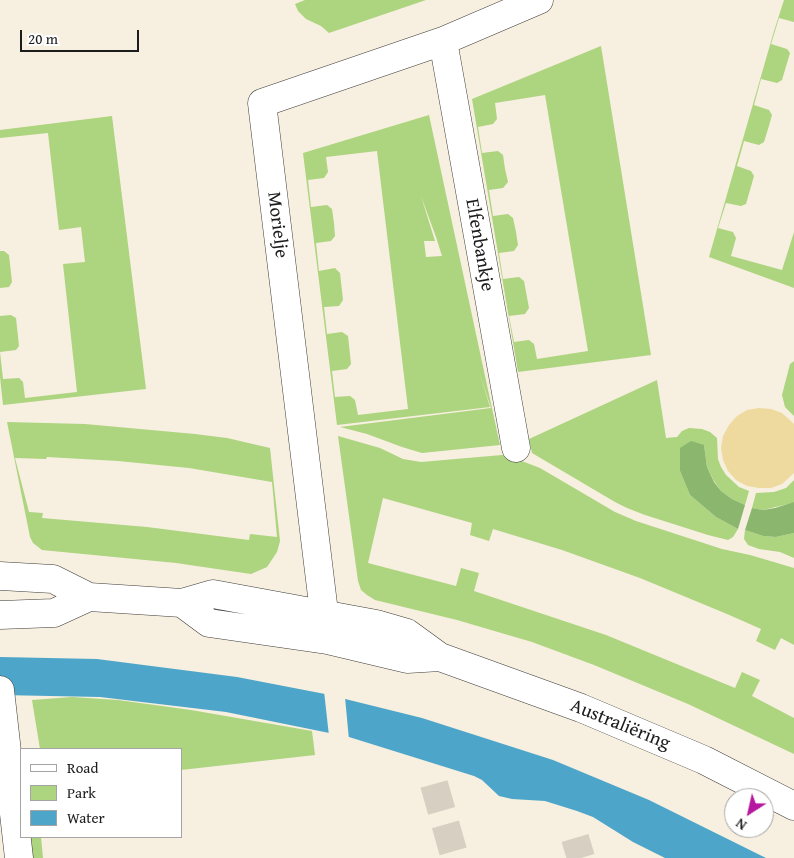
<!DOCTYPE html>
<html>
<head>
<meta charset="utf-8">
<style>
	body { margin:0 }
	#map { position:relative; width:794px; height:858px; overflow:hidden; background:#f7efdf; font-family:"Gentium Book Plus",serif }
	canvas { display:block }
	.legend { position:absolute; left:20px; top:748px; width:162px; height:90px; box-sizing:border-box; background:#fff; border:1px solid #a4a4a4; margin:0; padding:6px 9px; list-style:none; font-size:15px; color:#1c1c1c }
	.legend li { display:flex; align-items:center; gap:10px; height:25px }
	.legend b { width:25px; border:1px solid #a4a4a4 }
	.north { position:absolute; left:724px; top:788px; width:50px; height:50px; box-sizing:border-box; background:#fff; border:1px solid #a4a4a4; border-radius:50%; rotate:215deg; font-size:14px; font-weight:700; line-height:20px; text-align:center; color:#1c1c1c }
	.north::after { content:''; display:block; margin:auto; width:18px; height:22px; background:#b5179e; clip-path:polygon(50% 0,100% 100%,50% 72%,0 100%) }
	.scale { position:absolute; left:20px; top:30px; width:119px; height:22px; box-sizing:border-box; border:2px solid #1c1c1c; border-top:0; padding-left:6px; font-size:15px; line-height:18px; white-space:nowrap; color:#1c1c1c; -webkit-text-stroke:4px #fff; paint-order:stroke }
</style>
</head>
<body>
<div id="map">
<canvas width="794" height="858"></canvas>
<ul class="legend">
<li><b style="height:6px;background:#fff"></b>Road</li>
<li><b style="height:14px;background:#add47f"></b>Park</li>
<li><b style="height:14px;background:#4da6ca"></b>Water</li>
</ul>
<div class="north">N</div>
<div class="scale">20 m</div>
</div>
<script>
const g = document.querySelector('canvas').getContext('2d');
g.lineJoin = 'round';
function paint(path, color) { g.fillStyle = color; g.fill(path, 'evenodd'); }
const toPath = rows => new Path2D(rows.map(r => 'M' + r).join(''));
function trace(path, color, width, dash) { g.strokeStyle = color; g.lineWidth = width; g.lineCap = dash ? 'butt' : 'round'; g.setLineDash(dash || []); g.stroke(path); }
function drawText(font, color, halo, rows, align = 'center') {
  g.font = font + ' "Gentium Book Plus",serif'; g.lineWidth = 4; g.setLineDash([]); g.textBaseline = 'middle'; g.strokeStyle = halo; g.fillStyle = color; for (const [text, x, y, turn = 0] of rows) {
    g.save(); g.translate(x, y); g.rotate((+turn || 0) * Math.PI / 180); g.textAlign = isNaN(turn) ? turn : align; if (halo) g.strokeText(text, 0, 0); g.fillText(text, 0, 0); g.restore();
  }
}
const green = toPath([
	[305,0,426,0,329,33,321,26,306,19,298,11,295,4],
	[784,0,794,0,794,22,779,18,771,44,787,49,790,53,782,80,777,83,761,79,754,105,769,110,772,115,768,129,764,142,759,145,744,141,737,166,751,171,754,176,746,204,741,206,726,203,718,228,733,232,736,238,731,256,782,270,794,232,794,288,709,257,774,31],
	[601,46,651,355,518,372,472,99],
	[545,95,588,351,537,359,534,344,529,340,514,342,509,316,525,314,529,308,524,281,519,277,503,279,499,253,514,251,518,245,516,232,513,218,508,214,493,216,489,190,503,188,508,182,505,169,503,155,498,151,482,153,478,127,493,124,497,119,495,103],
	[429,115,485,376,500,445,422,453,402,447,367,434,340,427,491,408,479,371,490,407,337,425,303,153],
	[377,151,408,409,358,415,355,400,350,396,335,397,332,371,347,369,351,364,348,336,342,332,327,334,324,307,339,306,343,300,340,273,335,268,319,271,316,243,331,241,335,236,334,223,332,209,327,205,311,207,308,180,324,178,328,172,326,157],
	[421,196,436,237,442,256,426,257,424,241,435,241],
	[112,116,146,389,3,405,0,377,0,316,11,315,16,318,19,346,16,350,0,352,3,379,19,378,23,382,25,398,77,392,63,264,85,262,81,227,59,230,48,133,0,138,0,130],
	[0,251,4,251,9,255,12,282,9,287,0,288],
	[794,361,794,416,785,407,782,395,790,364],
	[657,380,666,438,677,437,682,431,689,428,702,429,710,432,717,438,718,459,721,467,726,475,739,487,749,491,745,505,732,499,721,491,714,481,707,467,704,445,680,471,690,495,716,517,738,529,733,537,728,540,708,535,645,515,627,508,615,502,532,453,529,439],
	[7,422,85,424,195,434,227,438,270,448,280,541,277,552,267,567,251,574,176,563,42,550,33,543,30,537],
	[47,457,118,461,189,468,272,482,277,537,250,534,249,540,147,527,42,518,43,513,29,512,15,458,46,459],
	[338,436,380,448,403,459,421,462,502,455,514,458,540,468,615,512,636,521,722,549,750,555,794,568,794,645,781,638,775,650,756,641,761,629,727,614,640,578,562,550,493,529,489,541,470,535,472,523,383,498,368,563,456,586,461,568,479,573,474,591,606,635,735,688,742,672,760,680,752,696,794,718,794,754,688,704,594,665,532,642,457,620,375,600,367,595,361,590,358,581],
	[794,480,794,502,792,503,763,510,752,508,756,493,774,492,786,488],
	[745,530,763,536,776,537,794,533,794,558,780,552,759,549,748,545,744,539],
	[72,697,118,700,191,710,312,731,315,755,181,770,181,749,40,749,32,700],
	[28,837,41,837,43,858,31,858]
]);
const forest = toPath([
	[691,441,704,445,707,467,714,482,721,491,732,499,745,505,738,529,716,517,690,495,680,471,680,448],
	[794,502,794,533,776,537,763,536,745,530,752,508,763,510,775,508]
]);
const sand = toPath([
	[759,408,771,409,782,413,794,424,794,473,782,484,771,488,759,488,747,486,736,480,728,471,723,460,721,448,723,436,729,425,737,416,747,410]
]);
const water = toPath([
	[0,657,97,659,237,677,325,694,422,718,553,760,649,800,766,858,665,858,633,842,593,817,577,811,545,801,512,799,499,796,482,780,474,776,349,737,226,712,100,697,0,695]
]);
const pier = toPath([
	[324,691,345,697,349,740,329,736]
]);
const minorTunnel = toPath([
	[434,784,455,858],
	[575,838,581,858]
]);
const minor = toPath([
	[443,41,516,448],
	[327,637,262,103,443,41,539,0]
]);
const tertiary = toPath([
	[0,576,53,579,89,597,182,603,213,594,376,624,407,633,440,657,581,708,704,760,794,806],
	[182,603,209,623,327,640,407,659,440,657],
	[0,615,54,613,89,597],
	[0,690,19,858]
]);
const streetNames = [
	["Morielje",277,225,83],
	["Elfenbankje",479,245,80],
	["Australiëring",620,725,22]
];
paint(green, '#add47f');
paint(forest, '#8ab66e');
paint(sand, '#eeda9e');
paint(water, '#4da6ca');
paint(pier, '#f7efdf');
trace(minorTunnel, '#d6cfc2', 28, [28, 14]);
trace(minor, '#3d3c39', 29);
trace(tertiary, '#3d3c39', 29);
trace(minor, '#fff', 28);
trace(tertiary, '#fff', 28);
drawText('19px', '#1c1c1c', '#fff', streetNames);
</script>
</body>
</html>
